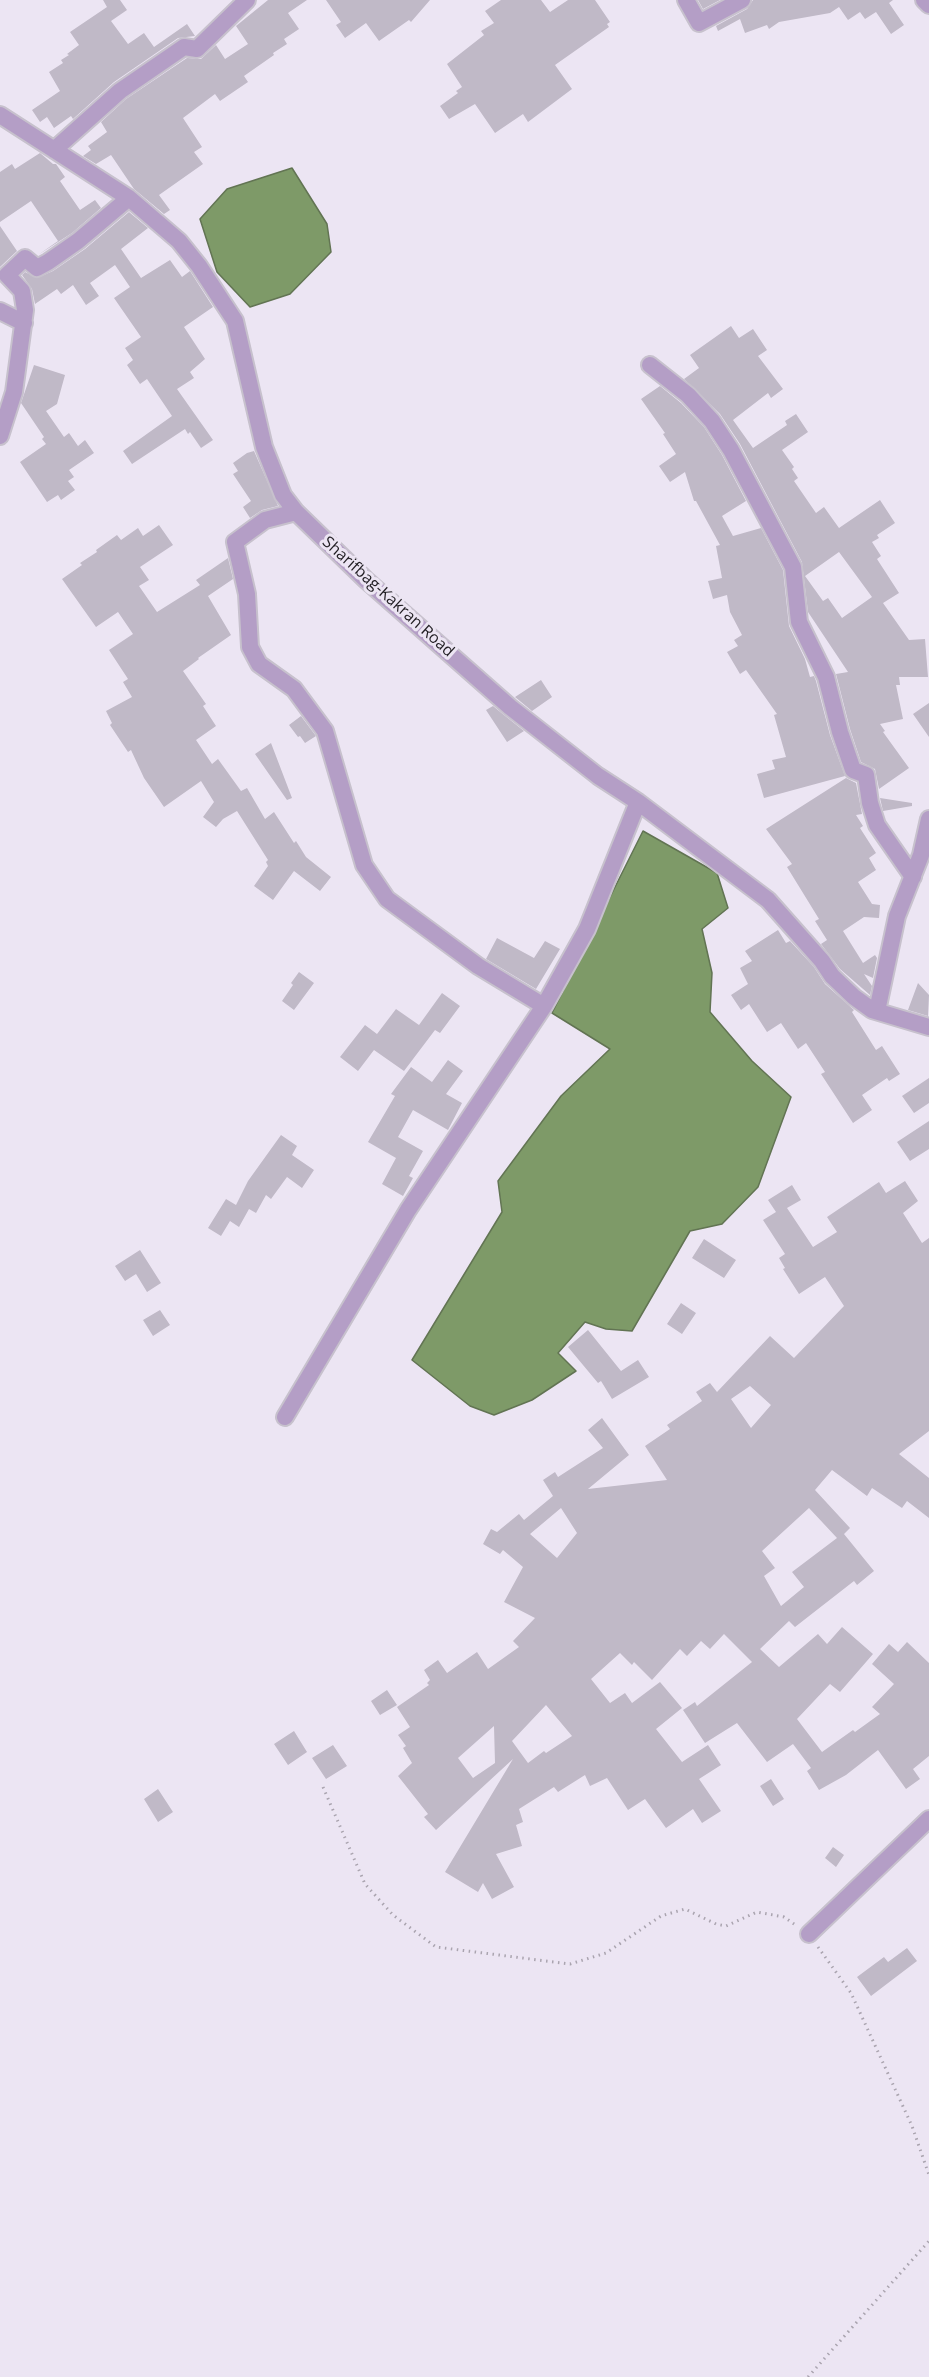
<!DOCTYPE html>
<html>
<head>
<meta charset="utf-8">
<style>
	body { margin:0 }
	canvas { display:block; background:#ece5f3 }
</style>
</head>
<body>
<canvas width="929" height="2377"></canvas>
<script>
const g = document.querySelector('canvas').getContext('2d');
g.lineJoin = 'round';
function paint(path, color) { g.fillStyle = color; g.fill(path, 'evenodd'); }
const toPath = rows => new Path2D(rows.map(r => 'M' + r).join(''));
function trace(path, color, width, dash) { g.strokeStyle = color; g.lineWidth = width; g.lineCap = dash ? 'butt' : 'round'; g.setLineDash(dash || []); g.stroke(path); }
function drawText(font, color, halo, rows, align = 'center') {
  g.font = font + ' "Open Sans",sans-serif'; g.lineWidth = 6; g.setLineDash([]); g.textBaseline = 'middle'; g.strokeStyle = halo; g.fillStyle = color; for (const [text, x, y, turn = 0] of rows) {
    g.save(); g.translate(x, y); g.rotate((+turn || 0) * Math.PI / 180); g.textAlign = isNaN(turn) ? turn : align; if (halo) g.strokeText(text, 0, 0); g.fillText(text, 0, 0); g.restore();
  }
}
const water = toPath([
	[292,168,327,224,331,252,290,294,250,307,217,272,200,219,227,189,292,168],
	[643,831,717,873,728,908,702,929,712,973,710,1012,752,1061,791,1097,758,1187,722,1224,690,1231,632,1331,606,1329,585,1322,558,1353,576,1371,532,1400,494,1415,470,1406,412,1360,502,1212,498,1181,561,1096,610,1049,552,1013,643,831]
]);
const building = toPath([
	[103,0,120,0,127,10,111,21,128,44,144,33,154,47,187,24,195,36,178,38,114,82,73,119,71,116,54,128,47,117,40,122,32,110,60,91,49,72,63,63,61,60,69,55,67,54,79,45,70,32,107,7],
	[268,0,307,0,288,13,299,29,284,39,287,44,273,53,274,55,244,76,248,82,220,101,215,94,183,118,202,147,194,152,203,164,159,195,170,210,164,214,134,189,111,155,96,164,83,156,91,150,88,146,107,132,101,122,126,99,187,58,201,59,216,45,225,59,248,44,236,26],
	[326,0,430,0,411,22,409,20,379,41,366,23,345,38,336,25,341,22],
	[501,0,541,0,550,12,568,0,595,0,610,22,607,24,609,27,555,65,572,89,528,122,523,114,495,133,475,104,449,119,440,106,458,93,456,91,462,87,447,64,484,35,481,31,494,23,485,11],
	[698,0,720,0,703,9],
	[753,0,893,0,889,3,904,25,891,34,876,12,865,19,860,12,848,20,839,7,830,13,779,22,769,29,767,25,745,33,740,19,718,31,716,26,747,9],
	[40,153,53,164,56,164,65,177,60,181,80,210,95,200,101,208,72,233,38,255,58,241,31,201,0,222,0,172,12,164,15,169],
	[129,212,148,228,121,249,141,278,170,260,182,277,190,271,213,307,184,327,205,359,190,372,194,378,177,389,213,440,201,448,190,432,188,434,185,429,132,464,123,451,172,416,147,379,140,384,127,365,133,360,125,348,141,337,114,298,130,287,115,265,90,283,99,296,86,305,73,285,61,294,57,289,35,304,32,289,22,275,25,272,37,278,53,271,85,249],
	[0,226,17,251,0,267],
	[731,326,739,338,753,329,767,350,758,356,783,389,771,398,768,393,733,420,753,448,787,425,785,421,796,414,808,432,782,450,794,467,792,469,798,478,794,481,816,513,824,507,839,528,880,500,895,523,877,535,879,538,872,542,881,556,877,559,899,593,883,603,909,640,925,639,928,677,899,677,900,685,896,685,903,719,880,724,885,731,883,732,909,768,879,789,875,769,861,762,850,729,836,674,848,672,808,612,802,562,740,444,720,414,684,379,699,368,690,355],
	[839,552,872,597,842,618,828,598,823,601,805,576],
	[34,365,65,375,57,404,46,411,64,437,69,433,78,446,85,440,94,453,69,470,74,477,68,481,75,490,61,500,58,495,47,502,20,462,46,444,42,439,44,437,21,403],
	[660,386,681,403,704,427,722,455,746,501,722,516,733,536,761,528,783,570,789,626,805,659,810,677,814,676,816,681,830,735,845,776,764,798,757,774,775,769,772,760,786,757,774,715,777,714,746,670,740,674,727,652,738,646,734,640,742,635,730,612,727,595,713,599,708,581,722,578,716,546,720,545,696,501,694,501,685,472,670,482,659,466,676,454,663,434,665,433,641,399],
	[254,451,278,506,262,510,250,518,243,507,251,501,233,474,238,471,233,463,247,453],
	[159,525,173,545,140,567,149,580,139,586,157,612,200,585,196,580,228,558,233,579,208,596,231,635,198,658,199,659,183,671,206,704,203,706,216,726,196,740,212,764,218,759,241,791,247,788,265,819,274,812,294,843,296,841,306,857,331,877,320,891,294,871,273,900,254,886,268,866,266,862,268,860,237,811,223,819,216,827,203,817,214,802,201,781,164,807,144,778,131,750,128,752,110,725,112,723,106,711,132,697,123,682,128,679,109,650,133,634,118,612,96,627,62,579,82,565,80,563,97,552,96,550,117,535,121,540,138,528,143,536],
	[541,680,552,697,532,711,515,697],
	[929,703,929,737,913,714],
	[493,706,504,715,524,731,507,742,486,710],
	[301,716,316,736,305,743,300,736,298,737,289,725],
	[271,743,292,798,287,800,255,754],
	[846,778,856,783,862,814,856,815,863,826,860,828,876,853,869,858,876,870,858,882,872,904,880,905,879,918,864,917,843,931,863,963,875,955,877,958,873,978,864,974,872,986,870,995,840,969,821,944,827,940,815,921,819,919,787,867,792,864,766,829],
	[880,798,912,803,912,806,883,811],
	[778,930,786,943,790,941,814,967,825,984,854,1010,852,1012,876,1050,882,1046,900,1074,889,1081,887,1078,862,1095,872,1110,853,1123,821,1074,825,1072,806,1043,798,1049,781,1023,767,1032,749,1004,741,1010,731,995,748,984,740,968,752,961,745,951],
	[497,938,534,958,545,941,560,949,536,989,486,959],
	[299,972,314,983,294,1010,282,1001,293,985,291,983],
	[918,983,929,995,928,1016,908,1010],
	[442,993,460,1006,440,1033,435,1030,404,1071,374,1050,358,1071,340,1057,365,1025,377,1034,396,1009,419,1025],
	[448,1060,463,1071,446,1094,462,1103,448,1130,413,1110,398,1137,423,1151,409,1176,413,1178,403,1196,382,1184,396,1158,368,1142,395,1096,391,1094,411,1067,432,1082],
	[929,1078,929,1103,914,1113,902,1096],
	[929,1121,929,1149,910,1161,897,1142],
	[281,1135,297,1146,292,1155,314,1170,302,1188,287,1177,271,1199,266,1195,256,1213,249,1209,239,1227,230,1221,221,1236,208,1228,226,1199,236,1205,248,1181],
	[905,1181,918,1201,903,1213,922,1243,929,1238,929,1431,899,1454,929,1478,929,1518,907,1501,902,1508,872,1488,867,1496,832,1470,815,1490,850,1528,844,1534,874,1571,857,1585,854,1581,795,1627,789,1621,760,1649,779,1667,818,1634,827,1644,842,1627,873,1654,840,1692,830,1684,797,1719,822,1752,853,1730,855,1732,880,1714,872,1707,894,1684,872,1664,889,1644,898,1652,907,1642,929,1663,929,1756,913,1769,920,1779,906,1789,878,1750,846,1775,819,1790,807,1771,811,1768,793,1744,767,1762,737,1723,705,1743,683,1710,695,1702,697,1706,752,1662,724,1634,710,1649,701,1641,687,1656,680,1649,652,1680,634,1662,632,1665,620,1653,591,1679,610,1703,625,1693,632,1703,660,1682,682,1708,656,1729,682,1762,708,1745,721,1765,699,1779,721,1811,702,1823,693,1809,666,1828,645,1799,628,1810,607,1778,590,1786,585,1775,558,1792,554,1787,519,1809,523,1822,516,1825,522,1846,496,1854,514,1887,492,1899,483,1883,478,1892,445,1872,513,1759,436,1830,424,1817,428,1814,398,1776,412,1763,403,1748,406,1746,398,1735,410,1727,397,1707,429,1685,427,1683,430,1680,424,1670,438,1660,447,1673,477,1652,488,1669,519,1647,513,1641,535,1618,504,1602,523,1567,503,1550,500,1554,483,1544,491,1529,497,1532,519,1514,524,1520,553,1496,543,1480,555,1472,558,1477,603,1448,588,1430,602,1418,629,1455,588,1489,667,1480,645,1446,670,1429,667,1425,702,1401,696,1392,710,1383,717,1392,770,1336,794,1358,844,1306,825,1277,799,1294,783,1269,785,1268,779,1258,785,1254,763,1220,776,1212,768,1200,792,1185,801,1200,787,1208,813,1247,837,1232,827,1217,879,1182,886,1193],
	[750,1386,771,1405,751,1428,731,1399],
	[561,1508,577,1533,557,1558,530,1534],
	[809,1508,837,1538,792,1572,804,1587,781,1606,764,1576,775,1568,762,1551],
	[546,1705,572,1736,546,1753,544,1751,528,1763,512,1741],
	[494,1726,495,1763,473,1778,458,1758],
	[704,1239,736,1260,724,1278,692,1258],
	[140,1250,161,1283,147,1292,136,1274,125,1281,115,1266],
	[681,1303,696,1313,682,1334,667,1324],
	[160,1310,170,1325,153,1336,143,1320],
	[588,1330,621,1371,638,1360,649,1377,612,1399,601,1381,598,1383,568,1347],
	[387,1690,397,1705,380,1715,371,1701],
	[294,1731,307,1752,288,1765,274,1744],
	[333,1745,347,1766,326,1779,312,1758],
	[771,1779,784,1799,773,1806,760,1786],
	[158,1789,173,1812,158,1822,144,1799],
	[833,1847,844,1855,836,1867,825,1858],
	[907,1948,917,1961,871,1996,857,1977,884,1957,888,1962]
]);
const path = toPath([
	[323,1787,365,1884,393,1915,436,1947,570,1964,606,1953,661,1916,685,1909,716,1924,726,1926,757,1912,784,1917,797,1926],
	[818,1947,851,1993,912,2126,929,2175],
	[808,2377,929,2241]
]);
const street = toPath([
	[686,0,699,23,742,0],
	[924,0,929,5],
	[0,115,129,198,179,241,199,266,235,321,264,447,283,495,296,512,366,580,510,707,598,776,638,802,768,900,822,961,832,976,854,997,872,1010,929,1027],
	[54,150,120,91,184,47,197,49,247,0],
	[0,311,24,323],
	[650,365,688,395,712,421,731,450,793,567,799,622,826,677,840,732,853,770,866,775,870,803,877,825,913,877],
	[0,436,14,392,25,310,22,291,7,275,25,258,37,268,48,262,78,241,129,198],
	[544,1006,587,929,638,802],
	[877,1011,897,916,921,855,929,819],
	[285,1417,408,1210,544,1006,478,966,387,899,364,865,325,731,294,689,259,664,250,647,247,594,235,542,265,520,296,512],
	[809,1934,929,1819]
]);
const streetNames = [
	["Sharifbag-Kakran Road",388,597,42]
];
paint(water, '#7e9a68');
trace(water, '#627453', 1.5);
paint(building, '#c0b9c7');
trace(street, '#c7c1cd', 20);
trace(path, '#aaa4af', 3, [1.5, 4.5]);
trace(street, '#b49ec6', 16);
drawText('16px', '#201d22', '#ece5f3', streetNames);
</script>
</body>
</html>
